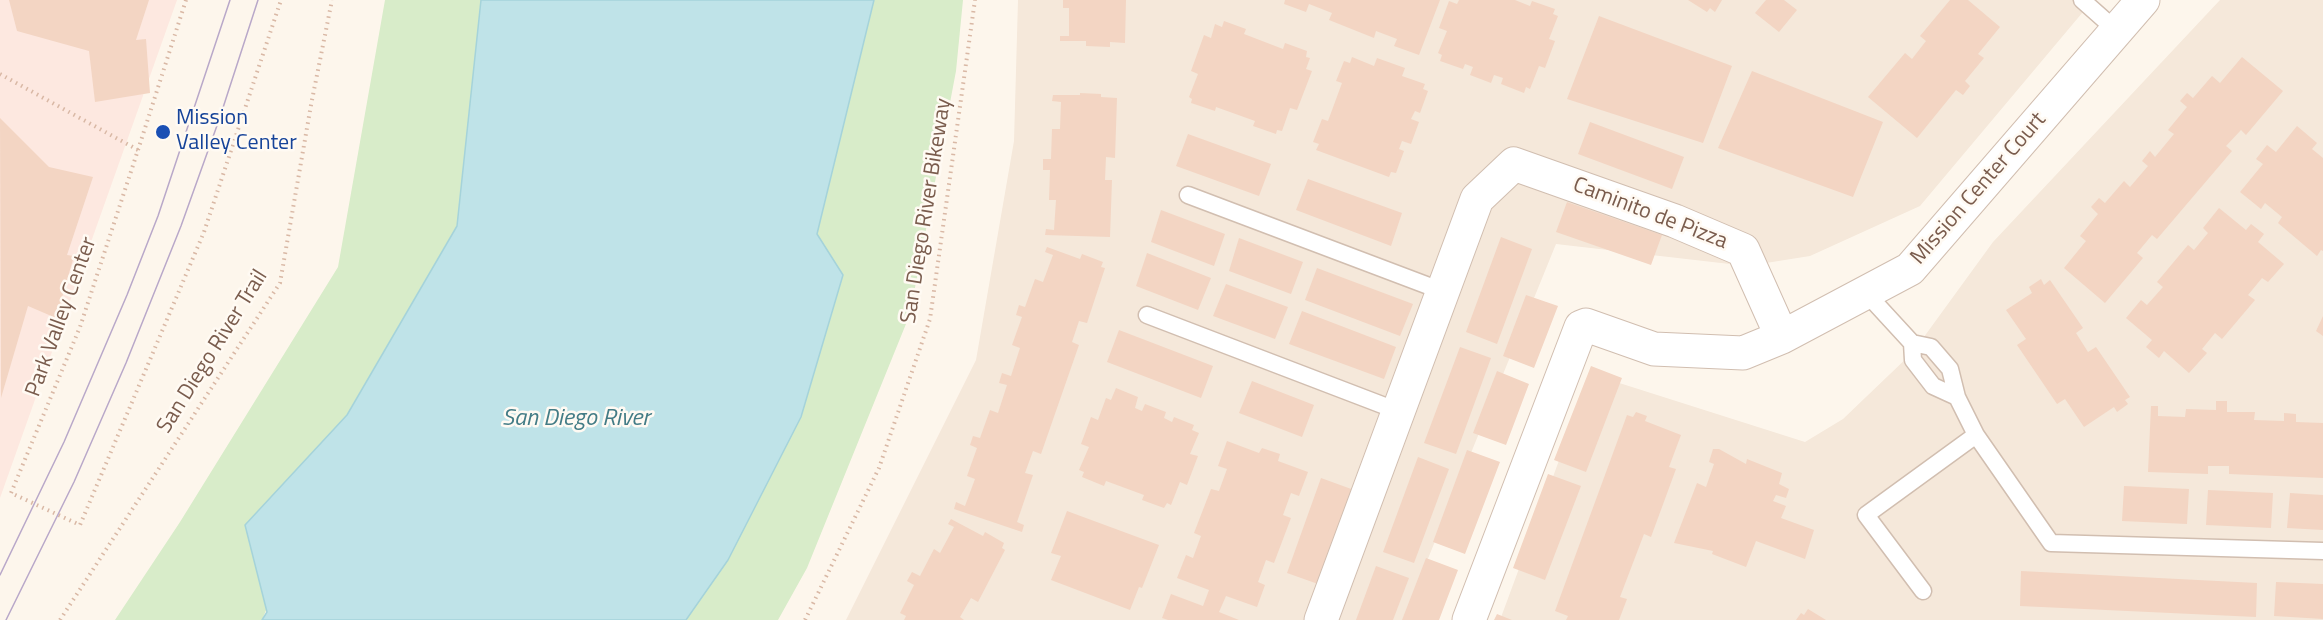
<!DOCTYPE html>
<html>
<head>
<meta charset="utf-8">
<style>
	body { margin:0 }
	canvas { display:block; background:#fdf6ec }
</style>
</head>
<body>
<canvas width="2323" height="620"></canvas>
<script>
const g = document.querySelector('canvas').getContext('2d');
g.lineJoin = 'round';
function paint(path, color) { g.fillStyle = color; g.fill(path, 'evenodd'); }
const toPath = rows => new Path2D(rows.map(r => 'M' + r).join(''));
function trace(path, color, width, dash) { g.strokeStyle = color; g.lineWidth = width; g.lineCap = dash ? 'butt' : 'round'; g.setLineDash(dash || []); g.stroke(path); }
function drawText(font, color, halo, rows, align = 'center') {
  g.font = font + ' "Titillium Web",sans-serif'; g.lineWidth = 5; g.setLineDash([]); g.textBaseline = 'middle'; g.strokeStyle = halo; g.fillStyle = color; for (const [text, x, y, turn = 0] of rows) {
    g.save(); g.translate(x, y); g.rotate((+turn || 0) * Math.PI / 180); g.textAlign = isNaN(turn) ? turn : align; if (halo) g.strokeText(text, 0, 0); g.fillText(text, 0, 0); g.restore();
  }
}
const residential = toPath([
	[1018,0,2093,0,1920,206,1810,256,1747,266,1556,244,1403,620,846,620,976,360,1014,141],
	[2220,0,2323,0,2323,620,1500,620,1591,374,1805,442,1843,419,1913,352,1993,242]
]);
const commercial = toPath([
	[0,0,177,0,0,498]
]);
const green = toPath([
	[385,0,481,0,457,226,347,415,262,620,115,620,180,522,338,267],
	[811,0,963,0,956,71,910,314,807,568,778,620,544,620]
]);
const water = toPath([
	[481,0,874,0,817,234,843,275,801,417,728,560,686,620,262,620,267,612,245,525,347,415,457,226,481,0]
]);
const building = toPath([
	[9,0,149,0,136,40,146,39,150,93,95,102,89,51,17,31],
	[1063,0,1126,0,1125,43,1110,42,1110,47,1086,46,1086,41,1060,41,1060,36,1069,36,1069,8,1063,8],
	[1285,0,1440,0,1419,55,1394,46,1397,39,1376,31,1374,38,1329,20,1332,13,1309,4,1306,12,1284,4],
	[1459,0,1515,0,1530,6,1532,1,1555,9,1553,14,1558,16,1549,39,1555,41,1545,68,1539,66,1530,89,1526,87,1524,93,1501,84,1503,78,1494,75,1491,83,1470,75,1473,67,1465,64,1463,69,1440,61,1442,55,1438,53,1447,31,1439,28,1449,1,1457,4],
	[1688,0,1722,0,1715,12,1710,8,1707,12],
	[1766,0,1784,0,1797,10,1779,32,1755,13],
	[1950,0,1968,0,2000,27,1978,54,1984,58,1965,81,1970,86,1963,95,1956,90,1917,138,1868,97,1905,53,1912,59,1926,41,1920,36],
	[1599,16,1732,66,1703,143,1567,99],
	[1224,21,1246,29,1244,34,1283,49,1285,43,1307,51,1306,57,1310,58,1306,69,1312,71,1297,110,1290,108,1282,131,1277,130,1276,134,1253,126,1255,121,1216,107,1215,111,1191,103,1192,99,1189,97,1198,74,1191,71,1204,35,1211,38,1215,24,1222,27],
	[1352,57,1374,66,1377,58,1405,68,1402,76,1425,84,1423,89,1428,91,1420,113,1415,111,1411,119,1419,122,1411,144,1402,141,1399,149,1404,151,1396,173,1391,172,1389,177,1316,150,1319,144,1313,142,1322,119,1328,121,1342,83,1336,81,1344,61,1350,63],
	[2242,57,2283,91,2246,135,2241,130,2226,146,2232,151,2157,239,2152,235,2137,253,2143,258,2105,303,2064,268,2086,241,2080,236,2098,214,2091,207,2099,198,2105,203,2124,181,2130,187,2148,166,2142,161,2150,151,2155,157,2174,134,2168,130,2187,107,2180,101,2187,93,2193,98,2212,76,2220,83],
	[1752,71,1883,122,1853,197,1718,148],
	[1080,93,1101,94,1101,97,1117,98,1115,158,1106,157,1105,180,1112,180,1110,237,1045,235,1046,229,1054,230,1056,200,1049,200,1050,170,1043,170,1043,159,1051,159,1052,129,1060,129,1061,102,1052,101,1053,95,1080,95],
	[0,118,49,167,93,177,67,255,74,256,56,318,28,306,1,398],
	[1590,122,1684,157,1672,189,1578,154],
	[2297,126,2317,143,2312,149,2323,158,2323,251,2321,250,2317,256,2278,223,2282,217,2265,203,2261,209,2240,192,2263,164,2256,159,2267,145,2276,152],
	[1188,134,1271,164,1259,196,1176,166],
	[1308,179,1402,213,1391,246,1296,210],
	[1567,202,1662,235,1651,265,1556,232],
	[2219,208,2246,230,2251,224,2264,234,2258,242,2284,264,2268,282,2262,278,2248,295,2255,300,2222,339,2215,333,2202,349,2207,353,2189,373,2164,351,2159,358,2146,347,2152,340,2126,318,2141,300,2147,305,2163,287,2157,282,2188,245,2194,250,2208,233,2203,228],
	[1161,210,1225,234,1214,266,1151,242],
	[1501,237,1532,249,1497,344,1466,332],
	[1239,238,1303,262,1291,294,1229,271],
	[1047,247,1080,259,1082,254,1103,262,1101,267,1105,268,1087,323,1079,321,1072,342,1079,345,1041,454,1033,451,1025,473,1033,475,1017,522,1024,525,1022,532,954,509,956,502,965,506,975,479,967,476,977,448,970,445,973,436,980,438,990,410,998,413,1007,385,999,383,1002,373,1011,376,1020,348,1012,345,1022,317,1016,315,1019,305,1025,307,1035,279,1043,282,1053,255,1045,252],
	[1147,253,1211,278,1198,310,1136,286],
	[1317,268,1413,304,1400,336,1305,300],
	[2041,279,2044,285,2050,280,2083,328,2076,333,2088,352,2096,347,2130,397,2125,400,2128,404,2117,412,2114,407,2084,427,2065,399,2057,404,2017,345,2026,339,2006,310,2032,293,2029,287],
	[1226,284,1288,307,1275,339,1213,316],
	[1526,295,1558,306,1534,368,1503,356],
	[1302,311,1396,347,1384,379,1289,344],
	[2323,316,2323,336,2316,331],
	[1119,330,1213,366,1201,398,1107,362],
	[1460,347,1491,358,1456,454,1424,443],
	[1591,366,1622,378,1586,472,1554,460],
	[1497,371,1529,384,1506,445,1473,433],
	[1252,381,1314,405,1302,437,1239,413],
	[1116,388,1138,397,1135,408,1142,411,1145,404,1166,412,1164,418,1172,422,1174,417,1194,425,1192,430,1199,433,1190,454,1198,456,1187,485,1180,482,1171,505,1167,503,1164,508,1142,500,1144,495,1106,481,1104,486,1082,477,1084,472,1079,470,1089,447,1081,444,1091,417,1098,420,1106,398,1111,400],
	[2216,401,2227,401,2227,412,2255,412,2254,420,2284,421,2284,413,2296,414,2296,422,2323,423,2323,478,2229,474,2229,466,2208,466,2208,474,2148,472,2151,406,2158,406,2158,416,2185,417,2186,409,2216,410],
	[1636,412,1647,416,1645,421,1681,435,1669,467,1676,469,1651,537,1644,534,1620,597,1627,599,1619,620,1566,620,1568,616,1555,611,1627,415,1633,417],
	[1227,441,1259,453,1262,448,1280,454,1278,461,1308,472,1299,496,1291,493,1283,515,1291,518,1274,563,1266,560,1258,582,1265,585,1257,607,1226,596,1219,612,1239,620,1168,620,1162,618,1171,594,1203,606,1209,590,1177,578,1186,555,1193,558,1201,536,1194,533,1211,489,1219,491,1227,469,1218,466],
	[1713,449,1719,449,1746,464,1747,459,1782,473,1779,484,1789,489,1786,498,1776,495,1773,501,1786,506,1781,518,1814,530,1805,559,1756,541,1746,567,1712,554,1713,551,1674,543,1697,483,1706,487,1714,464,1709,462],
	[1467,450,1500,462,1465,554,1433,542],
	[1418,457,1449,469,1414,563,1383,552],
	[1548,474,1581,486,1545,580,1513,568],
	[1321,478,1354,490,1318,584,1287,573],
	[2124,486,2189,489,2187,524,2122,521],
	[2208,490,2273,493,2271,528,2206,525],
	[2290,493,2323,495,2323,530,2287,528],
	[1067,511,1159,545,1142,588,1139,587,1130,610,1051,580,1061,556,1051,553],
	[951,519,983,536,985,532,1004,543,1002,548,1005,550,978,602,971,598,960,617,964,620,904,620,906,616,900,613,914,585,907,581,912,572,920,576,934,549,940,553,954,527,948,524],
	[1426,558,1458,570,1439,620,1402,620],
	[1376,566,1409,578,1393,620,1356,620],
	[2021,571,2257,583,2256,617,2020,606],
	[2276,582,2323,584,2323,619,2274,616],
	[1808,609,1826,620,1796,620,1801,613,1804,615],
	[1497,614,1512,620,1494,620]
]);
const path = toPath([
	[0,74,138,150,80,327,11,493,80,525,204,232,281,0],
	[138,150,186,0],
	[60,620,280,283,311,105,332,0],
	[805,620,879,468,930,319,975,0]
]);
const service = toPath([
	[2082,0,2117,31],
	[1188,195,1442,291],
	[1866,293,1912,343,1931,347,1950,369,1957,397,1976,435,2051,543,2323,551],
	[1147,315,1398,411],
	[1912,343,1913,360,1933,386,1957,397],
	[1923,591,1866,515,1976,435]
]);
const minor = toPath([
	[1321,620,1477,199,1514,164,1675,221,1743,250,1782,337],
	[1469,620,1581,327,1586,325,1654,349,1743,353,1782,337,1910,269,2143,0]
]);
const tram = toPath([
	[0,575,64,442,127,295,158,216,230,0],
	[6,620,74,482,126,363,181,226,219,120,258,0]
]);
const markers = [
	[163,132,8,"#1a4fb4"]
];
const transitNames = [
	["Mission",176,119],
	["Valley Center",176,144]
];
const streetNames = [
	["Mission Center Court",1979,189,-49],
	["San Diego River Bikeway",927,211,-81],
	["Caminito de Pizza",1650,214,21],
	["Park Valley Center",62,317,-70],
	["San Diego River Trail",213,352,-58]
];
const waterNames = [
	["San Diego River",576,419]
];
paint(residential, '#f5e8da');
paint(commercial, '#fde8e0');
paint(green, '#d8ecc9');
paint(water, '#bfe3e8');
trace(water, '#a5d3da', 1.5);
paint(building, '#f3d5c3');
trace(service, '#d1beb0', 19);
trace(minor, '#d1beb0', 35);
trace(path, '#d9b8a5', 4, [1.5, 4.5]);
trace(service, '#fff', 16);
trace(minor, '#fff', 33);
trace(tram, '#b9a8c9', 1.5);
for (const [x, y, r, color] of markers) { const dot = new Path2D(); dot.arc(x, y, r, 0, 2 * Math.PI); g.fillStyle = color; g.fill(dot); trace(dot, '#fffaf3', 2); }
drawText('22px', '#164399', '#fffaf3', transitNames, 'left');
drawText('22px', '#7a5c4d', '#fffaf3', streetNames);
drawText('italic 24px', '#437c86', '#fffaf3', waterNames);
</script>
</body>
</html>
